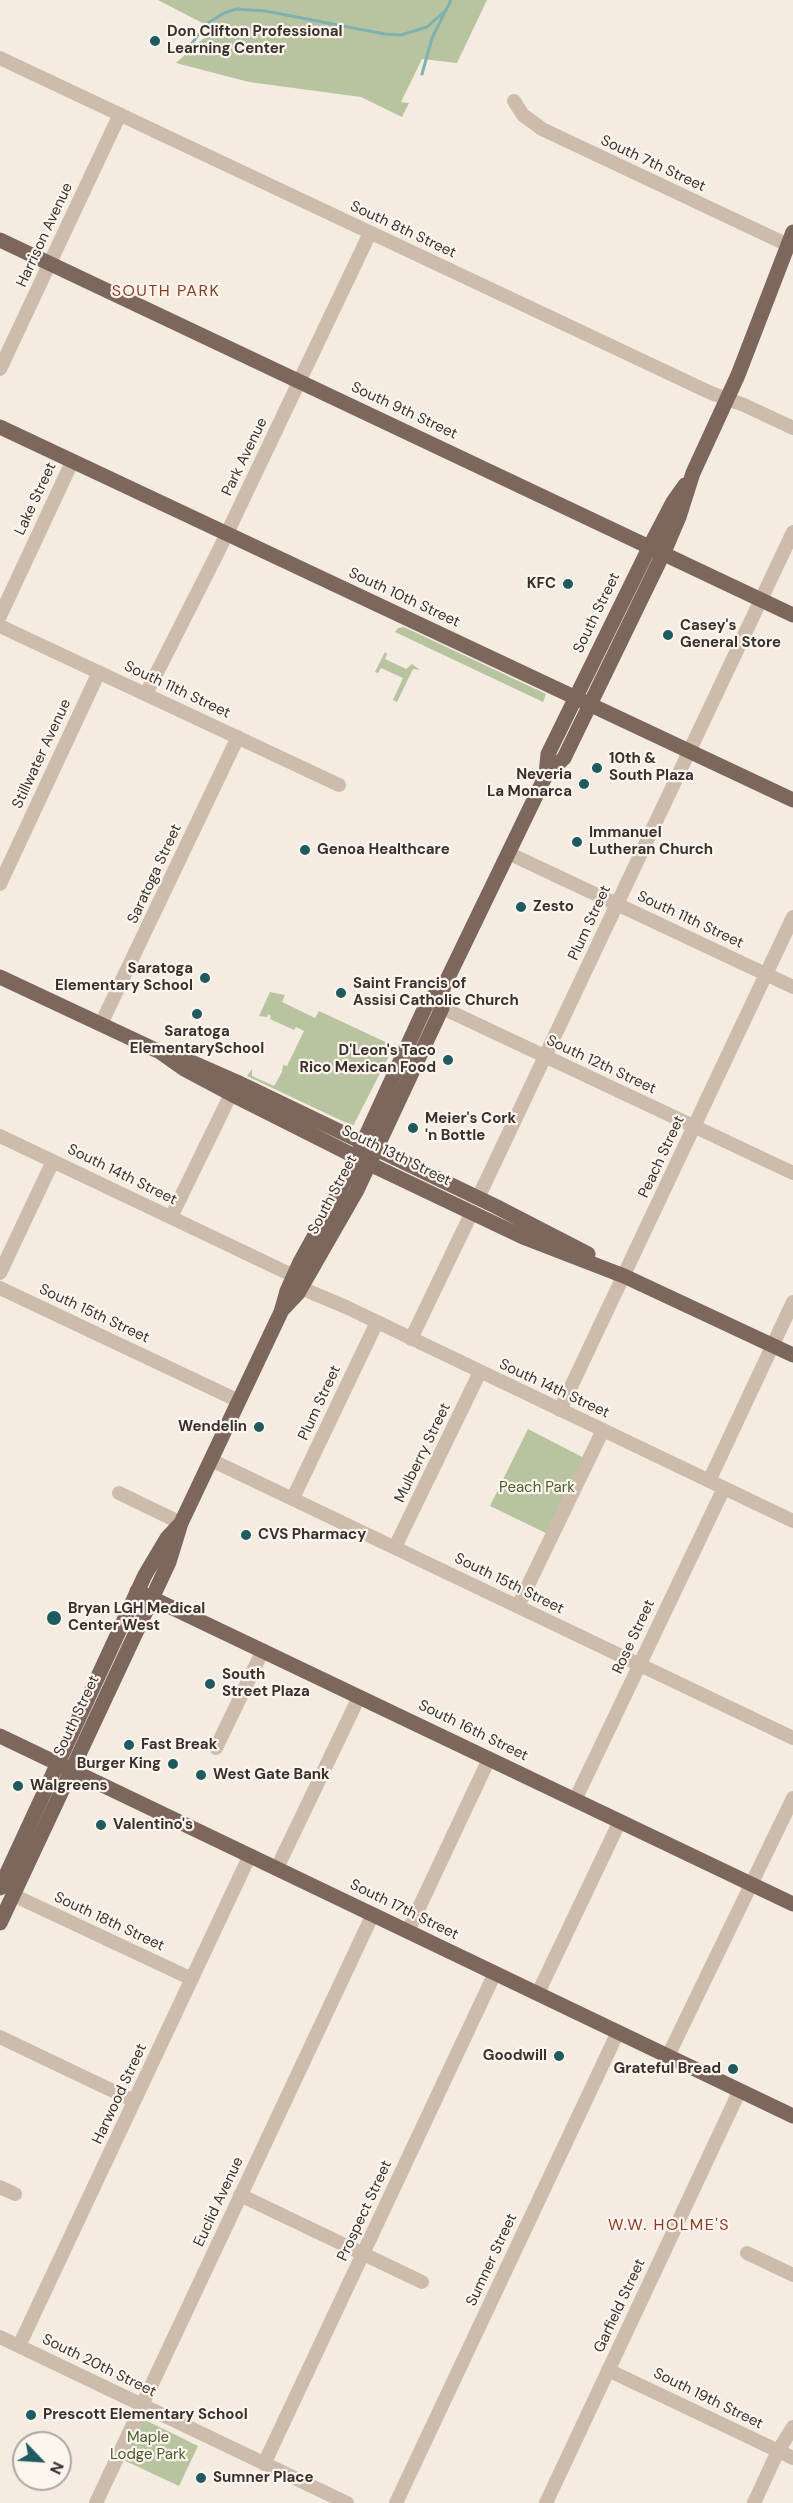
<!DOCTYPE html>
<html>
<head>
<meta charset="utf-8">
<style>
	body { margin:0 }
	#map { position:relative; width:793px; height:2503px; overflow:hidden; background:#f4ebe1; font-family:"DM Sans",sans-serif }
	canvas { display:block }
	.north { position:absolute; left:12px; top:2431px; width:60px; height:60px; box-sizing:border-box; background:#fbf5ee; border:2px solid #aea6a0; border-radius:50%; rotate:115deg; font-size:16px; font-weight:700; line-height:24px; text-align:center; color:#3b302b }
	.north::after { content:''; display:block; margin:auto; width:21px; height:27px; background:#1f5a5e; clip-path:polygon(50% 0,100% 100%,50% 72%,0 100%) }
</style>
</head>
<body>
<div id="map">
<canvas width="793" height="2503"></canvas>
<div class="north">N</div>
</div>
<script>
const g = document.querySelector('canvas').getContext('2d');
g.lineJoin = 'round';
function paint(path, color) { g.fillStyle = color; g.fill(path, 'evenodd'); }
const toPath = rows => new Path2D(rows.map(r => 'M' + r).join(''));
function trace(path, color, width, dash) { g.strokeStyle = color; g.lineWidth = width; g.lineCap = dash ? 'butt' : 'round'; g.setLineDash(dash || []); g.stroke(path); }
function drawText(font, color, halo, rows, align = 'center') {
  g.font = font + ' "DM Sans",sans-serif'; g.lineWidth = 4.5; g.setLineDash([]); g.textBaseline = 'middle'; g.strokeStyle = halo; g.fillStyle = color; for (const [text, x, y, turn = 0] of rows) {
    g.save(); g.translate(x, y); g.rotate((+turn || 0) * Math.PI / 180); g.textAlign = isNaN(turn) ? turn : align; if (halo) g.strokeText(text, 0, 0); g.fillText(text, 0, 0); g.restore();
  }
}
const green = toPath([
	[158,0,487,0,457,63,422,59,401,102,409,103,402,117,361,97,249,82,176,63,214,29],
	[404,627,546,694,543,702,395,632,398,628],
	[385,652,387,654,385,659,406,669,412,664,420,670,413,669,397,702,393,700,403,678,381,668,378,673,375,672],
	[270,992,285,995,282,1002,315,1018,319,1011,394,1046,353,1126,247,1076,252,1069,252,1076,274,1086,282,1072,283,1065,287,1066,304,1031,296,1027,294,1030,270,1019,271,1016,268,1014,267,1017,259,1016],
	[528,1429,588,1460,552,1536,490,1506],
	[137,2416,198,2446,179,2486,117,2457]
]);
const stream = toPath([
	[188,49,205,25,224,13,237,9,265,11,385,34,401,35,427,27,446,10],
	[422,74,432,38,451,0]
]);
const minor = toPath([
	[0,58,711,393,744,405,793,428],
	[514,101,523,115,542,129,788,245],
	[0,369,120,114],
	[0,616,72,462],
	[0,626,339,785],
	[146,694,219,550,370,233],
	[508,853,793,987],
	[0,884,99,672],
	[434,1004,793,1173],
	[101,1024,238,737],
	[0,1136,294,1276],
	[478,1198,793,532],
	[171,1217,231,1094],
	[0,1273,53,1161],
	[0,1288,239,1401],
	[301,1288,346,1307,793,1521],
	[411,1339,472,1212],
	[560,1410,793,917],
	[211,1460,793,1738],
	[709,1481,793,1302],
	[119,1493,181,1523],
	[293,1498,377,1322],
	[395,1547,480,1372],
	[518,1606,603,1430],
	[216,1748,263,1650],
	[575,1800,724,1488],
	[277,1868,359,1697],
	[13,1895,192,1979],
	[408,1931,489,1759],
	[538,1993,620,1821],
	[0,2037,134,2101],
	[668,2056,793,1798],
	[0,2187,15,2194],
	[240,2195,422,2282],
	[747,2253,793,2275],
	[0,2337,347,2503],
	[19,2346,250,1855],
	[608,2370,793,2458],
	[264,2464,495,1973],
	[96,2503,373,1914],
	[396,2503,618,2032],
	[546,2503,740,2090],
	[754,2503,778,2451,793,2427]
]);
const major = toPath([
	[0,240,793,615],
	[0,427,793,800],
	[546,775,548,754,650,546,673,502,685,485],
	[0,977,160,1052,187,1060,237,1082,495,1206,588,1254],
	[160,1052,184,1069,231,1094,378,1168,523,1237,624,1276,793,1355],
	[283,1309,298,1293,357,1190,442,1008,443,988],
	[137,1591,793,1904],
	[0,1736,793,2116],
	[0,1888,145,1575,167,1538,179,1525],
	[0,1923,169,1562,181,1523,281,1312,287,1291,300,1262,348,1175,428,1001,443,988,546,775,564,758,664,552,679,517,693,473,738,375,793,232]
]);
const markers = [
	[155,41,6,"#1f5a5e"],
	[568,584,6,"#1f5a5e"],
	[668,635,6,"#1f5a5e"],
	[597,768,6,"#1f5a5e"],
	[584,784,6,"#1f5a5e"],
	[577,842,6,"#1f5a5e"],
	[305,850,6,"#1f5a5e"],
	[521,907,6,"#1f5a5e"],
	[205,978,6,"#1f5a5e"],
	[341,993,6,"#1f5a5e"],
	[197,1014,6,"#1f5a5e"],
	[448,1060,6,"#1f5a5e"],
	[413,1128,6,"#1f5a5e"],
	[259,1427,6,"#1f5a5e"],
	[246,1535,6,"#1f5a5e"],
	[54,1618,8,"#1f5a5e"],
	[210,1684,6,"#1f5a5e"],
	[129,1745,6,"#1f5a5e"],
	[173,1764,6,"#1f5a5e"],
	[201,1775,6,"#1f5a5e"],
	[18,1786,6,"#1f5a5e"],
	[101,1825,6,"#1f5a5e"],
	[559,2056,6,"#1f5a5e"],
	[733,2069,6,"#1f5a5e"],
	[31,2415,6,"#1f5a5e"],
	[201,2478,6,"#1f5a5e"]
];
const poiNames = [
	["Don Clifton Professional",167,32],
	["Learning Center",167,49],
	["KFC",556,584,"right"],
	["Casey's",680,626],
	["General Store",680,643],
	["10th &",609,759],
	["South Plaza",609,776],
	["Neveria",572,775,"right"],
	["La Monarca",572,792,"right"],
	["Immanuel",589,833],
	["Lutheran Church",589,850],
	["Genoa Healthcare",317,850],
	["Zesto",533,907],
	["Saratoga",193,969,"right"],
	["Elementary School",193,986,"right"],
	["Saint Francis of",353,984],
	["Assisi Catholic Church",353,1001],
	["Saratoga",197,1032,"center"],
	["ElementarySchool",197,1049,"center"],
	["D'Leon's Taco",436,1051,"right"],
	["Rico Mexican Food",436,1068,"right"],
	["Meier's Cork",425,1119],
	["'n Bottle",425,1136],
	["Wendelin",247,1427,"right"],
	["CVS Pharmacy",258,1535],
	["Bryan LGH Medical",68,1609],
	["Center West",68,1626],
	["South",222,1675],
	["Street Plaza",222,1692],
	["Fast Break",141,1745],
	["Burger King",161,1764,"right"],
	["West Gate Bank",213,1775],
	["Walgreens",30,1786],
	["Valentino's",113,1825],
	["Goodwill",547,2056,"right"],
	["Grateful Bread",721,2069,"right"],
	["Prescott Elementary School",43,2415],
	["Sumner Place",213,2478]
];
const streetNames = [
	["South 7th Street",653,164,25],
	["South 8th Street",403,230,25],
	["Harrison Avenue",45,235,-65],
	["South 9th Street",404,411,25],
	["Park Avenue",245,457,-64],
	["Lake Street",36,499,-65],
	["South 10th Street",404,598,25],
	["South Street",597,613,-64],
	["South 11th Street",177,690,25],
	["Stillwater Avenue",42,754,-65],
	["Saratoga Street",155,874,-65],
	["South 11th Street",690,920,25],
	["Plum Street",590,923,-65],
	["South 12th Street",601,1065,25],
	["South 13th Street",396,1156,26],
	["Peach Street",662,1157,-65],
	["South 14th Street",122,1175,26],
	["South Street",333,1195,-62],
	["South 15th Street",94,1314,25],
	["South 14th Street",554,1389,25],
	["Plum Street",320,1403,-65],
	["Mulberry Street",423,1453,-64],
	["South 15th Street",509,1584,26],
	["Rose Street",634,1637,-65],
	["South Street",77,1716,-65],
	["South 16th Street",473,1731,26],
	["South 17th Street",404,1910,26],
	["South 18th Street",109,1922,25],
	["Harwood Street",120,2094,-65],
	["Euclid Avenue",219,2202,-65],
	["Prospect Street",365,2211,-65],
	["Sumner Street",492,2260,-65],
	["Garfield Street",620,2306,-65],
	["South 20th Street",99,2366,26],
	["South 19th Street",708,2399,26]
];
const parkNames = [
	["Peach Park",537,1488],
	["Maple",148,2438],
	["Lodge Park",148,2455]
];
const neighbourhoodNames = [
	["SOUTH PARK",166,292],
	["W.W. HOLME'S",669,2226]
];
paint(green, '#b8c4a0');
trace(stream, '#7fb0b2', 3);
trace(minor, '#cdbbac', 14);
trace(major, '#7d675c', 15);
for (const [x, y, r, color] of markers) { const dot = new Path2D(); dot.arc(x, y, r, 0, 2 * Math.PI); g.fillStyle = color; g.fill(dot); trace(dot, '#fbf5ee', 2); }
drawText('bold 15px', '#3b302b', '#fbf5ee', poiNames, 'left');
drawText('15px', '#3b302b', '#fbf5ee', streetNames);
drawText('15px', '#4a5a2e', '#fbf5ee', parkNames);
g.letterSpacing = '1.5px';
drawText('16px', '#8c3b22', '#fbf5ee', neighbourhoodNames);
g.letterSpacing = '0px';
</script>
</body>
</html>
